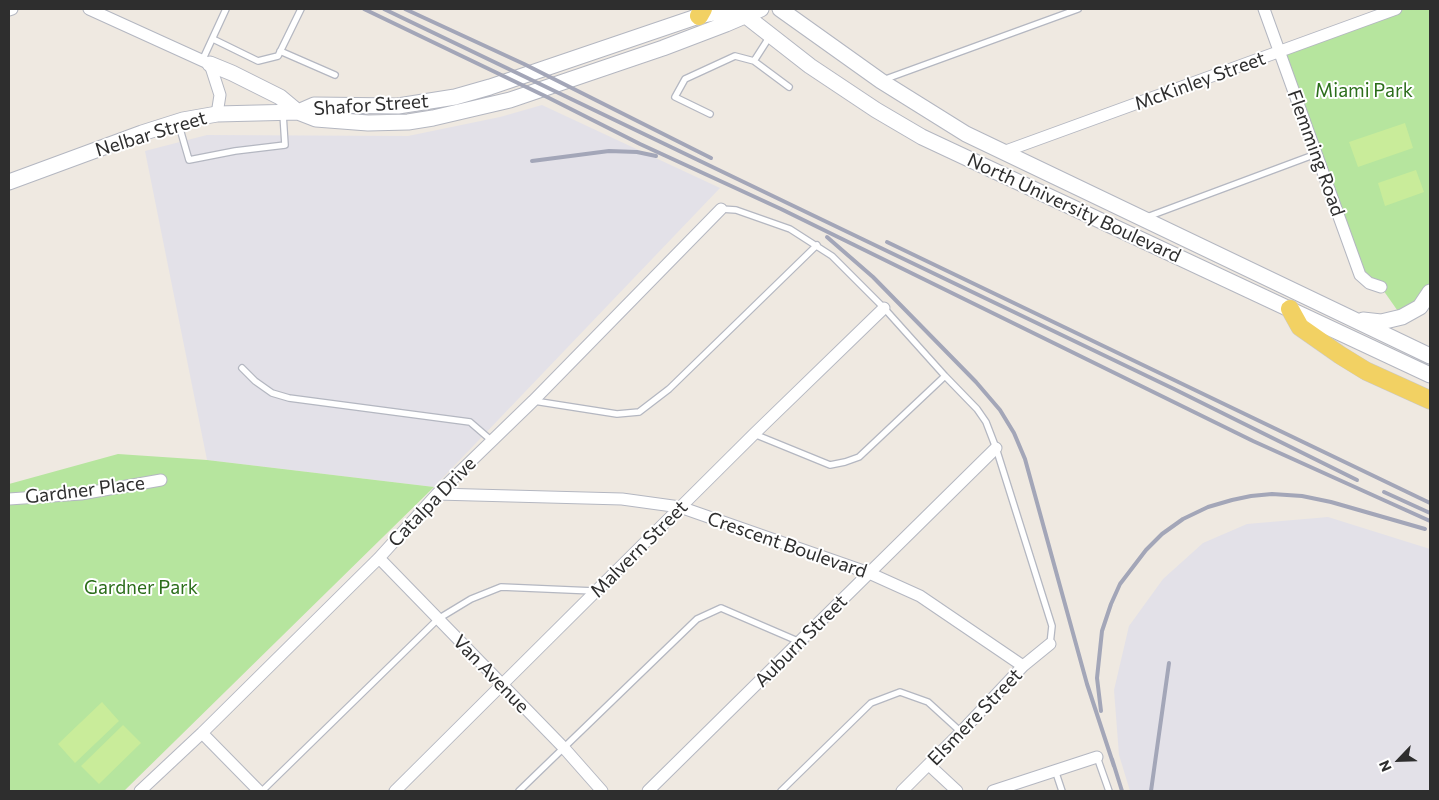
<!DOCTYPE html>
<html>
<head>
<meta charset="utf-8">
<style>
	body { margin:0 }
	#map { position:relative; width:1439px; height:800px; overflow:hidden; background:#efe9e1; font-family:Commissioner,sans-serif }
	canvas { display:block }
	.frame { position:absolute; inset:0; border:10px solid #2e2e2e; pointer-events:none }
	.north { position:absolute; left:1374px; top:735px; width:50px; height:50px; -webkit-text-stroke:4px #fff; paint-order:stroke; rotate:246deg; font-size:14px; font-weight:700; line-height:20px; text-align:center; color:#2e2e2e }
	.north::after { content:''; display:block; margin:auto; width:18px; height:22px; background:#2e2e2e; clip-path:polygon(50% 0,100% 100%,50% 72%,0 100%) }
</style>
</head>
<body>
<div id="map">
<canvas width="1439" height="800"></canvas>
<div class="frame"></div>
<div class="north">N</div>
</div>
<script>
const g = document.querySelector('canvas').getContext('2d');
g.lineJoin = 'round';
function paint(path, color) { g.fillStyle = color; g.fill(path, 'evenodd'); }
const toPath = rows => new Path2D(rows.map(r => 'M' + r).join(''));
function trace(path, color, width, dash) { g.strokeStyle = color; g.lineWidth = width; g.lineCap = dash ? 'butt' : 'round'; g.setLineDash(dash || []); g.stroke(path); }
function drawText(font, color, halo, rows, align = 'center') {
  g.font = font + ' Commissioner,sans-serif'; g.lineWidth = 4; g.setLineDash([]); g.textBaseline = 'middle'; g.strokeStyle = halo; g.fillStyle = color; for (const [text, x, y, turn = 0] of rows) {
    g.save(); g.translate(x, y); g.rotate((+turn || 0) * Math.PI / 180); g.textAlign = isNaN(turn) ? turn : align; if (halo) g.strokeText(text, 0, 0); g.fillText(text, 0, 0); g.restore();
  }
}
const industrial = toPath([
	[542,105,720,188,434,487,207,460,145,151,207,135,408,136,500,117],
	[1328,517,1430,549,1430,791,1130,791,1119,755,1114,690,1129,626,1163,579,1203,543,1247,524]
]);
const green = toPath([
	[1396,9,1430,9,1430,292,1402,317,1381,287,1369,283,1280,52],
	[118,454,207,460,434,487,124,791,9,791,9,484]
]);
const pitch = toPath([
	[1405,123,1413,148,1358,167,1349,142],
	[1416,170,1424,192,1385,206,1378,183],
	[102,702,119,721,75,763,58,744],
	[123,725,141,743,99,784,81,766]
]);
const service = toPath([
	[770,36,754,61,789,87],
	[213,39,258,61,278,56,301,9],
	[280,51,335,75],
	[202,61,226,9],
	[883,80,1078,9],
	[710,114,675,97,685,79,735,56,754,61],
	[178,122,189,160,235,151,285,145,283,114],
	[721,209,736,210,790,229,832,256,884,308,945,376,977,409,986,422,996,448,1052,626,1050,644],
	[1147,217,1316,154],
	[242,368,255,381,272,393,289,398,470,422,492,441],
	[534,401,617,414,639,412,669,389,817,245],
	[754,434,830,465,845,462,859,457,945,376],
	[1097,757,1109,791],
	[1055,770,1062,791],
	[262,791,438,619,471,599,501,587,594,591],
	[519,791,697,619,721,608,800,642],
	[781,791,871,703,900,692,928,702,961,732]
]);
const minor = toPath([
	[89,9,210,64,220,95,217,114],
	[1264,9,1360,275,1369,283,1381,287],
	[9,10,12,9],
	[1003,152,1396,9],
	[437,494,622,499,680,507,869,573,920,596,1023,666],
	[9,499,81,494,161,480],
	[379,558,564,748,602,791],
	[202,733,259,791],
	[929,765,957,791],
	[140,791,202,733,379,558,437,494,533,401,721,209],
	[395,791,754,434,884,308],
	[648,791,996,448],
	[902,791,961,732,1023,666,1050,644],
	[993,791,1097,757]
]);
const secondary = toPath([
	[737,9,810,66,876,110,922,137,1430,375],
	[780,9,881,81,966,134,1430,356],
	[210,64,232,73,280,97,298,112,316,119,368,123,408,122,433,118,510,100,663,48,726,24,761,9],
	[9,182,142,133,183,120,217,114,298,112,314,105,398,106,455,97,490,87,699,16,733,9],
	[1363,320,1381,322,1402,317,1420,307,1430,292]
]);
const primary = toPath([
	[699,16,703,9],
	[1290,309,1300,327,1340,355,1366,371,1430,400]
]);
const rail = toPath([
	[364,9,547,97,640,144,781,209,1253,441,1430,521],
	[384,9,1174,389,1357,480],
	[405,9,524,64,711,158],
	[532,161,609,151,637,152,656,156],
	[827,237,873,277,976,382,1000,410,1014,433,1025,459,1087,684,1114,766],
	[887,242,1430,503],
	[1384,492,1430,513],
	[1101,711,1097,678,1102,631,1111,604,1120,584,1146,550,1162,534,1183,519,1208,507,1232,500,1251,496,1272,494,1302,496,1331,502,1425,529],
	[1112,759,1122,791],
	[1151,791,1169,663]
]);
const streetNames = [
	["McKinley Street",1200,81,-20],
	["Shafor Street",371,105,-4],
	["Nelbar Street",151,134,-17],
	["Flemming Road",1316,153,70],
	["North University Boulevard",1074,208,25],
	["Gardner Place",85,490,-7],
	["Catalpa Drive",432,502,-46],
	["Crescent Boulevard",787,545,19],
	["Malvern Street",639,549,-45],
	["Auburn Street",801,641,-45],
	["Van Avenue",491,674,46],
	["Elsmere Street",975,717,-46]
];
const parkNames = [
	["Miami Park",1364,91],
	["Gardner Park",141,588]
];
paint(industrial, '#e3e1e8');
paint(green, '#b6e59e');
paint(pitch, '#c9ec9a');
trace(service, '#b4b7c1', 8);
trace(minor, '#b4b7c1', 13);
trace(secondary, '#b4b7c1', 17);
trace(primary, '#c9c9c9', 19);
trace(service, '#fff', 5.5);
trace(minor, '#fff', 11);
trace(secondary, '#fff', 15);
trace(primary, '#f2d163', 18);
trace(rail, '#a3a6b8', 4);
drawText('19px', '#2e2e2e', '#fff', streetNames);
drawText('19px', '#2c6e1b', '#fff', parkNames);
</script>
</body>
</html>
